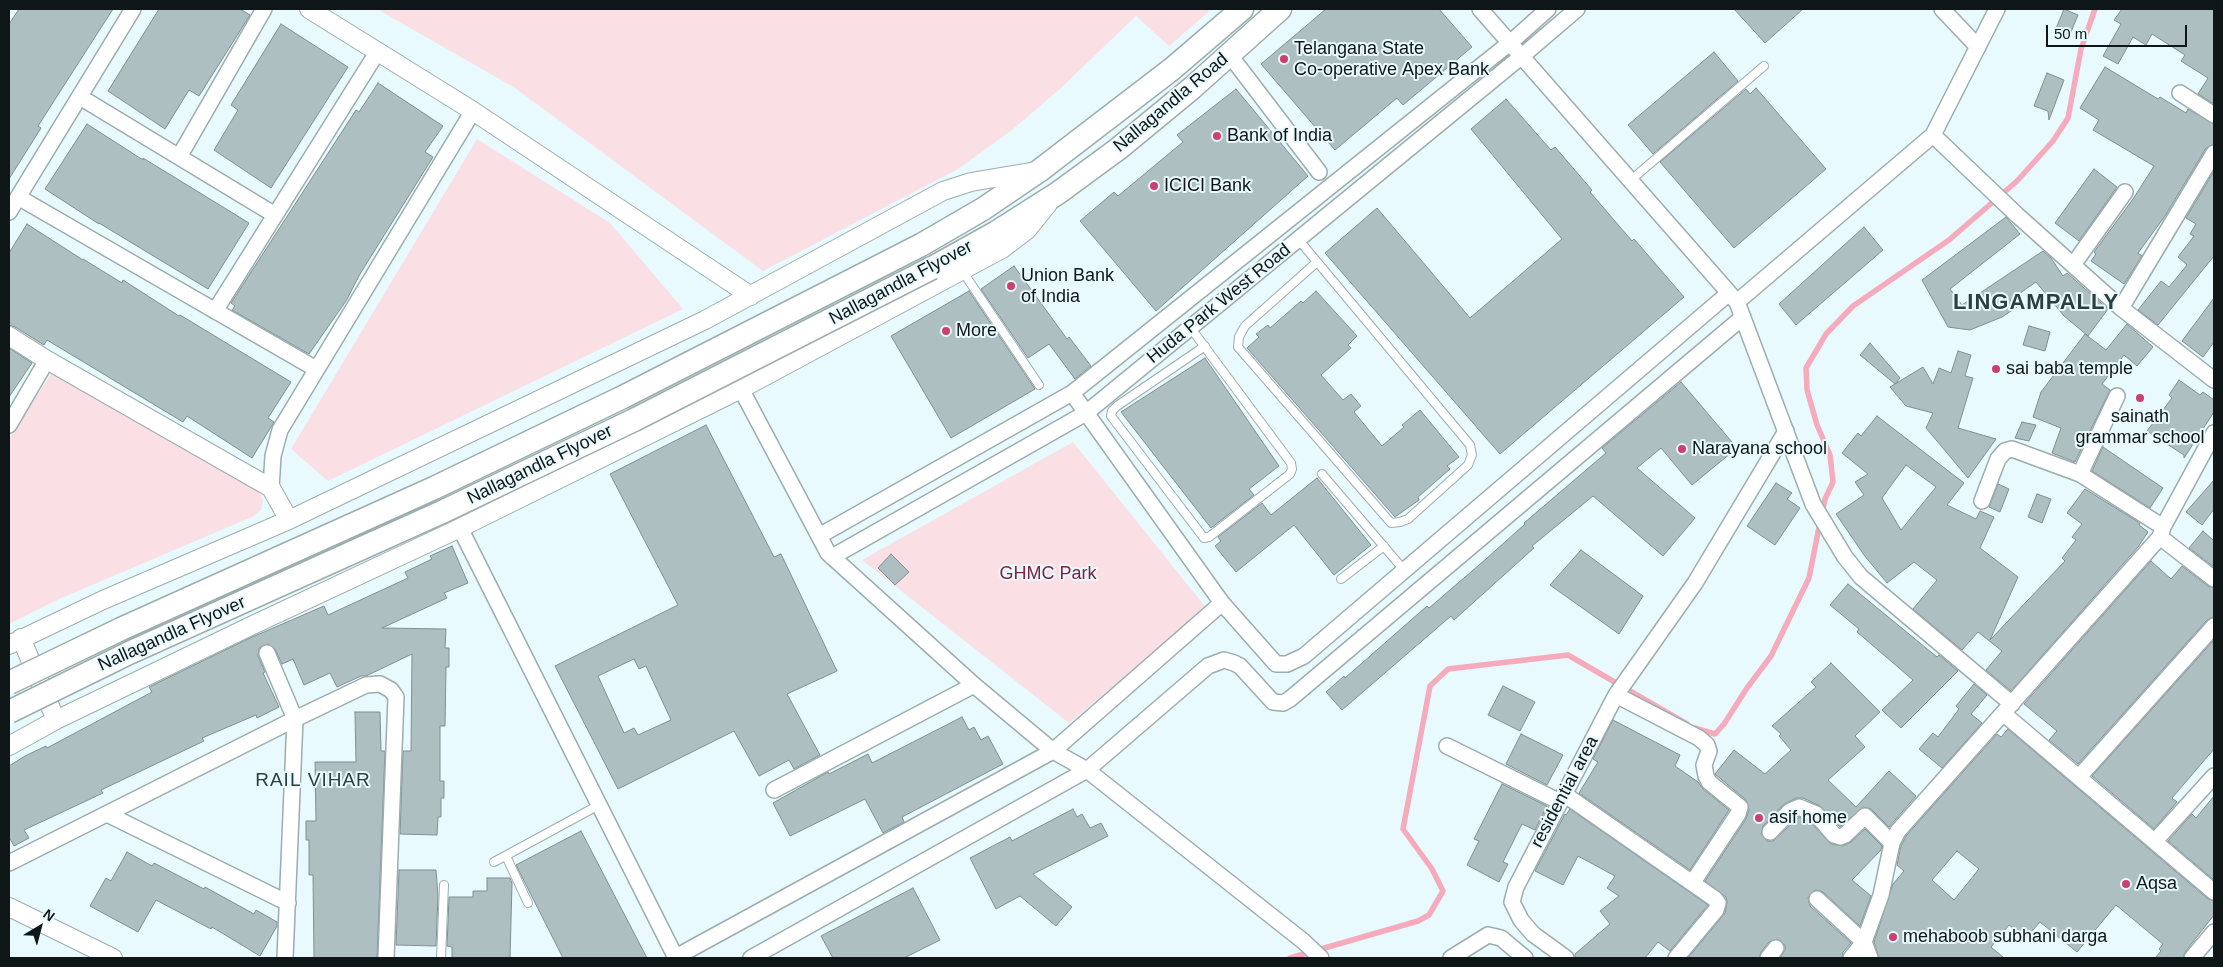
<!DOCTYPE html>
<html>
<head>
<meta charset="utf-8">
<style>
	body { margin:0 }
	#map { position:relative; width:2223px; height:967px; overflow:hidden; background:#e8fafd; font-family:Helvetica,sans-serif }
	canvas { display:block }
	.frame { position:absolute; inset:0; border:10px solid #0f1617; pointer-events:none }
	.north { position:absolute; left:15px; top:902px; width:50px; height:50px; -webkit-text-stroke:4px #e8fafd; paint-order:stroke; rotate:37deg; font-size:14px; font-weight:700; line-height:20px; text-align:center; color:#0f1617 }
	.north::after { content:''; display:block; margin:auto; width:18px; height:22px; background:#0f1617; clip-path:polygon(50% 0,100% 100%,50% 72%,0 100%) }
	.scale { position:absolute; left:2046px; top:25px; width:141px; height:22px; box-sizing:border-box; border:2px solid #0f1617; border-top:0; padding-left:6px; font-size:15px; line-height:18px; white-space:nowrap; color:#0f1617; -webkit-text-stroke:4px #e8fafd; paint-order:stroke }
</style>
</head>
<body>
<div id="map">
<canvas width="2223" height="967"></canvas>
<div class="frame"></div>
<div class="north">N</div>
<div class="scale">50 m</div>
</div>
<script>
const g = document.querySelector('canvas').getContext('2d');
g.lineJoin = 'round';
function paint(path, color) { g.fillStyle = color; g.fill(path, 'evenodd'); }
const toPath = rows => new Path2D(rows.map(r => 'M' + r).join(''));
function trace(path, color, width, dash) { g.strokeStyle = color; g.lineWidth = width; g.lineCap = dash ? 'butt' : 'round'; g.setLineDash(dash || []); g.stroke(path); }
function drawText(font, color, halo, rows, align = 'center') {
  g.font = font + ' Helvetica,sans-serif'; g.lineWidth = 4; g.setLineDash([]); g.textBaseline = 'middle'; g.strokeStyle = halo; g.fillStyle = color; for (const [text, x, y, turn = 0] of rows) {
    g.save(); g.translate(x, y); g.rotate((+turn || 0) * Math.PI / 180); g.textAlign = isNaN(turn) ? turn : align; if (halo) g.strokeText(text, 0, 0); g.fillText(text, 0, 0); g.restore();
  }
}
const green = toPath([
	[377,9,1212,9,1169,46,1136,16,1061,88,1012,130,958,169,763,271,515,88],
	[477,139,610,223,683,309,328,481,291,449],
	[61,372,259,490,263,501,261,510,252,517,59,599,9,624,9,439,51,374],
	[1073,442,1207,609,1069,723,862,560]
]);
const stream = toPath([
	[1822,513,1825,499,1833,482,1830,455,1817,425,1807,390,1806,368,1826,334,1853,306,1949,240,2017,181,2053,141,2068,118,2081,49,2095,9],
	[1695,728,1715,734,1724,724,1747,688,1771,656,1809,578,1820,522],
	[1290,958,1418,921,1429,915,1443,891,1432,869,1403,829,1430,686,1448,669,1568,655,1687,724]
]);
const building = toPath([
	[19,9,113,9,38,126,41,128,9,179,9,24,19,9],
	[159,9,240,9,250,15,199,96,189,90,165,129,108,91,159,9],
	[1326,9,1439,9,1472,47,1403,105,1397,98,1335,150,1261,64,1326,9],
	[1734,9,1803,9,1765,43,1734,9],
	[2064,9,2078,15,2069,37,2055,31,2064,9],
	[2122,9,2214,9,2214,104,2198,94,2208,78,2181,61,2185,55,2152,34,2146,45,2133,37,2118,64,2103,56,2121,24,2114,20,2122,9],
	[281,24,348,67,271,188,214,150,238,110,231,105,281,24],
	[1714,52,1738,81,1653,154,1628,125,1714,52],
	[2105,67,2158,99,2160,97,2186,113,2188,109,2214,124,2214,144,2206,148,2165,216,2138,253,2142,256,2124,284,2091,261,2096,254,2094,252,2133,199,2154,166,2093,130,2099,120,2080,108,2105,67],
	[2047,73,2064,80,2049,120,2048,111,2034,106,2047,73],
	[378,83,443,126,425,152,433,157,360,274,346,301,309,354,232,310,235,306,231,303,356,110,359,112,378,83],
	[1756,88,1826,169,1734,248,1660,162,1746,89,1750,94,1756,88],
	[1236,89,1308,176,1156,311,1080,221,1114,192,1118,196,1183,142,1177,135,1236,89],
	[1506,99,1551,150,1555,147,1592,190,1590,192,1632,241,1634,239,1684,297,1500,454,1325,253,1377,208,1470,318,1562,239,1471,129,1506,99],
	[87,124,143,160,143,158,249,223,208,289,99,223,99,224,45,189,87,124],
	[2094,169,2117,187,2079,241,2055,223,2094,169],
	[2214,171,2214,256,2158,325,2138,310,2161,281,2169,287,2187,265,2178,257,2194,236,2190,234,2196,224,2186,218,2214,171],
	[2006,217,2020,234,1950,289,1962,305,2043,251,2051,258,2063,276,2067,273,2108,309,2088,336,2064,316,2036,282,2010,300,2017,307,2002,317,1970,330,1948,327,1922,280,2006,217],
	[27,224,83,260,83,259,122,283,123,280,179,316,180,315,291,382,268,418,274,422,252,458,187,416,183,422,47,340,44,345,15,327,9,325,9,253,27,224],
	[1864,227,1883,250,1796,325,1779,304,1864,227],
	[1014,266,1067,339,1069,337,1091,366,1075,379,1049,344,1028,358,981,289,1014,266],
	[969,291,1035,389,951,438,891,336,969,291],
	[1316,291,1357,336,1348,345,1351,348,1321,375,1343,400,1351,394,1361,406,1354,412,1382,446,1404,427,1402,425,1420,410,1459,457,1447,466,1450,469,1418,497,1419,500,1395,517,1247,348,1259,337,1256,334,1268,325,1270,328,1301,301,1303,303,1316,291],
	[2214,298,2214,342,2203,357,2182,341,2214,298],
	[2127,324,2153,347,2137,366,2124,355,2102,384,2110,390,2075,462,2052,453,2061,428,2033,417,2041,392,2085,334,2106,350,2127,324],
	[2029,326,2050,332,2045,351,2023,345,2029,326],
	[1870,343,1900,378,1895,384,1860,355,1870,343],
	[9,348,32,363,9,397,9,348],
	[1958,351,1971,355,1965,376,1973,378,1958,428,1996,439,1968,478,1926,428,1933,413,1906,406,1890,387,1923,367,1933,384,1939,368,1951,373,1958,351],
	[1205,358,1279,466,1249,489,1254,495,1211,528,1121,412,1205,358],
	[2179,380,2200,395,2203,392,2214,400,2214,412,2184,458,2184,455,2147,431,2172,398,2169,395,2179,380],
	[1681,382,1737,448,1692,485,1661,448,1637,468,1695,518,1663,556,1593,496,1532,546,1534,548,1454,620,1451,616,1342,710,1326,692,1344,676,1345,678,1427,606,1429,608,1486,559,1525,524,1524,523,1606,453,1602,448,1681,382],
	[1877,416,1964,483,1947,505,1976,519,1980,511,1994,517,1980,548,2018,577,1990,640,2065,561,2062,558,2076,540,2072,537,2082,524,2067,513,2085,489,2140,523,2139,525,2148,532,2138,547,2011,691,1986,670,2002,651,1978,632,1962,650,1913,609,1937,580,1914,562,1887,583,1864,555,1836,514,1864,495,1855,482,1868,474,1842,453,1858,433,1861,436,1877,416],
	[1906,465,1936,487,1901,530,1882,498,1906,465],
	[2022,422,2036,425,2029,441,2015,438,2022,422],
	[706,425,774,557,781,554,837,671,787,694,820,755,794,769,789,760,759,776,734,731,618,789,555,666,678,605,610,474,706,425],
	[634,659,639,669,646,666,671,720,638,735,634,728,624,733,598,676,634,659],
	[2103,447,2163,488,2150,508,2092,471,2103,447],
	[1317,478,1371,545,1334,575,1294,525,1236,572,1215,546,1221,541,1218,537,1262,503,1271,515,1317,478],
	[2214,480,2214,509,2202,525,2186,512,2214,480],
	[1776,483,1792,493,1787,499,1800,508,1775,545,1747,526,1776,483],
	[1998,484,2009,489,2000,512,1989,507,1998,484],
	[2037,494,2051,499,2042,523,2028,517,2037,494],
	[2203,531,2214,541,2214,567,2189,548,2203,531],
	[452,546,468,583,444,593,447,598,382,628,446,629,445,648,449,648,449,667,446,667,445,726,440,726,440,781,444,781,444,798,441,798,441,817,438,817,437,835,400,834,403,751,411,751,412,654,366,676,361,676,337,687,330,673,304,685,293,659,282,664,275,649,268,644,259,648,258,656,265,672,263,673,279,707,257,718,256,715,202,738,204,741,101,790,103,793,24,830,29,838,14,846,9,837,9,766,25,756,46,746,47,748,152,692,149,687,250,638,324,606,328,615,408,578,405,572,432,559,430,556,452,546],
	[1581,550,1643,596,1619,634,1550,585,1581,550],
	[891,554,909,572,895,585,878,568,891,554],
	[2151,561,2171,579,2182,566,2208,586,2214,588,2214,617,2207,620,2078,764,2049,740,2057,731,2024,704,2151,561],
	[1848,584,1937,657,1939,655,1958,671,1901,728,1882,710,1913,680,1857,632,1859,629,1830,605,1848,584],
	[2214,640,2214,749,2172,798,2177,802,2154,829,2092,776,2214,640],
	[1831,663,1880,712,1855,736,1865,747,1828,780,1856,807,1889,771,1916,796,1889,827,1871,809,1863,807,1840,827,1820,806,1803,798,1796,798,1783,805,1763,826,1761,834,1767,841,1773,841,1799,817,1810,822,1831,844,1843,846,1851,842,1865,829,1882,846,1881,850,1852,880,1871,896,1860,926,1823,892,1815,890,1808,897,1810,906,1851,943,1843,952,1842,958,1780,958,1785,950,1785,945,1777,939,1769,942,1761,952,1759,958,1688,958,1725,913,1727,902,1726,897,1705,881,1746,819,1749,810,1746,800,1715,774,1734,750,1765,774,1791,750,1779,736,1781,734,1772,726,1816,687,1811,682,1831,663],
	[1974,684,1987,695,1971,714,1982,723,1942,768,1919,749,1933,733,1938,737,1959,709,1956,706,1974,684],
	[1503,686,1535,702,1520,731,1488,715,1503,686],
	[355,712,380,712,381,751,385,751,377,958,314,958,313,875,309,875,309,840,306,840,306,821,316,821,315,762,356,762,355,712],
	[962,717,969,730,974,727,981,740,988,736,1003,764,902,817,904,822,883,833,865,799,790,836,773,803,828,772,829,774,868,754,872,763,962,717],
	[1613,720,1680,755,1675,766,1698,782,1703,789,1729,810,1690,870,1579,793,1598,762,1593,759,1613,720],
	[2008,729,2208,899,2214,901,2214,915,2185,952,2183,958,2155,958,2161,951,2159,949,2163,944,2116,905,2077,952,2040,922,2026,938,2009,925,1991,947,2004,958,1879,958,1874,942,1893,884,1904,871,1897,865,1901,846,1906,836,1997,734,2001,737,2008,729],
	[1957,851,1979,869,1954,900,1932,880,1957,851],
	[1521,734,1563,755,1547,785,1506,764,1521,734],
	[1502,784,1547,806,1535,830,1522,824,1503,862,1508,864,1499,882,1467,865,1479,841,1474,839,1502,784],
	[2214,796,2214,880,2168,841,2192,814,2196,818,2214,796],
	[1073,809,1077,817,1082,814,1090,828,1101,823,1108,836,1033,874,1072,907,1056,926,1020,896,996,909,970,858,1010,837,1012,841,1073,809],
	[1570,809,1708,905,1670,951,1658,942,1645,958,1575,958,1575,954,1610,924,1600,911,1619,896,1607,888,1615,876,1578,856,1563,885,1535,871,1565,814,1566,815,1570,809],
	[581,831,647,958,563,958,516,865,581,831],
	[127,852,152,866,154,863,204,889,205,887,254,914,256,910,277,922,277,926,260,956,212,927,211,929,156,900,138,932,90,906,106,878,111,881,127,852],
	[399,870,436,870,438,896,436,946,396,945,399,870],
	[487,878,510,878,512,883,510,958,452,958,452,947,447,946,449,897,473,897,473,891,487,891,487,878],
	[913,888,940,940,904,958,833,958,821,936,913,888]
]);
const service = toPath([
	[1631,180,1764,66],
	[1298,239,1470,445,1472,455,1468,465,1408,519,1400,522,1391,523,1238,347,1239,337,1245,326,1317,262],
	[963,272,1039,385],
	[1190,327,1291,463,1292,469,1290,474,1209,537,1204,538,1111,416,1112,411,1117,406,1205,346],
	[1322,474,1404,570],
	[1341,579,1384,546],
	[506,856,528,903],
	[494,862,599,805],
	[441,958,444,885]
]);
const minor = toPath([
	[1480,9,1737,302,1813,504,1845,557,1861,577,2012,704],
	[1942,9,1978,47],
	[1229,54,1319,172],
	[2180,93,2214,115],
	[80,97,275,215],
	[1933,135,2017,215,2121,308,2214,380],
	[179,157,264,9],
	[18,197,316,369],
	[9,212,133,9],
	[2073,265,2125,192],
	[1737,302,1933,135,1997,9],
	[2121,308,2214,153],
	[215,311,378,51],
	[741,389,828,553,974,685,1053,751,1087,770,1303,941,1321,958],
	[1072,393,1222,603],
	[9,425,47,360],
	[2080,474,2117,396],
	[271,488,273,456,280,430,473,111],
	[1982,501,1998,459,2005,451,2012,449,2080,474,2163,527],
	[460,528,675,956],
	[819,536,1072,393,1511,42,1548,9],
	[2160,537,2214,579],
	[832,557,1086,413,1522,56,1577,9],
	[267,653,295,719,285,958],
	[1616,695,1695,583,1786,431],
	[2004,714,2214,892],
	[1447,746,1560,802],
	[2079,777,2214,626],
	[774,790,974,685],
	[1564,794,1715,899,1718,903,1716,910,1676,958],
	[107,814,288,903],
	[1770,832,1790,811,1799,807,1816,814,1834,835,1840,837,1845,835,1865,816,1892,843],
	[2155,841,2214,776],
	[9,863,295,719,366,685,380,684,391,690,396,697,386,958],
	[1817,899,1864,942,1851,958],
	[674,958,1053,751,1222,603,1276,664,1287,664,1304,656,1729,293],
	[751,958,1087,770,1208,666,1224,660,1234,663,1240,666,1273,702,1283,703,1290,699,1743,317],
	[1451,958,1488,935,1501,938,1525,958],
	[1566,958,1533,934,1521,920,1512,902,1516,887,1616,695,1699,738,1707,745,1709,751,1704,765,1706,776,1709,782,1740,807,1738,814,1693,882],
	[1768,958,1776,948],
	[1870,958,1864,942,1881,895,1892,843,1898,831,2160,537,2163,527,2214,433],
	[2192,958,2214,932]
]);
const tertiary = toPath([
	[309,9,473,111,751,296],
	[9,336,47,360,271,488,289,520],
	[21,638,56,720],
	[9,645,103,600,289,520,705,320,943,191,971,182,1036,171],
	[9,746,56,720,255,624,460,528,741,389,1002,249,1027,230,1048,204],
	[9,907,113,958]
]);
const primary = toPath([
	[921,245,983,209,1039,171,1172,69,1242,9],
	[932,268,995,233,1058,193,1118,149,1192,88,1280,9]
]);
const primaryBridge = toPath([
	[9,683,121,629,434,488,623,397,921,245],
	[9,712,129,653,442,512,634,420,932,268]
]);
const markers = [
	[1284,59,5,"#cc3f6e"],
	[1217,136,5,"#cc3f6e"],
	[1154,186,5,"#cc3f6e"],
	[1011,286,5,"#cc3f6e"],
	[946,331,5,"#cc3f6e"],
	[1996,369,5,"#cc3f6e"],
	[2140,398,5,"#cc3f6e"],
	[1682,449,5,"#cc3f6e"],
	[1759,818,5,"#cc3f6e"],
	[2126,884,5,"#cc3f6e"],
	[1893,937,5,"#cc3f6e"]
];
const poiNames = [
	["Telangana State",1294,49],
	["Co-operative Apex Bank",1294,70],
	["Bank of India",1227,136],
	["ICICI Bank",1164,186],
	["Union Bank",1021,276],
	["of India",1021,297],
	["More",956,331],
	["sai baba temple",2006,369],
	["sainath",2140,417,"center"],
	["grammar school",2140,438,"center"],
	["Narayana school",1692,449],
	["asif home",1769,818],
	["Aqsa",2136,884],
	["mehaboob subhani darga",1903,937]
];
const streetNames = [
	["Nallagandla Road",1171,103,-40],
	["Nallagandla Flyover",901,283,-28],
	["Huda Park West Road",1219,304,-39],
	["Nallagandla Flyover",540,465,-26],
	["Nallagandla Flyover",172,634,-24],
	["residential area",1565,792,-62]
];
const parkNames = [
	["GHMC Park",1048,574]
];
const neighbourhoodNames = [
	["RAIL VIHAR",313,781]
];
const districtNames = [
	["LINGAMPALLY",2036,303]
];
paint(green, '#fadfe4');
trace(stream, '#f6abbc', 5.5);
paint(building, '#aebfc2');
trace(building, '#7f8f92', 1);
trace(service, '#9cadaf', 10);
trace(minor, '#9cadaf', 18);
trace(tertiary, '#9cadaf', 20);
trace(primary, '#9cadaf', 25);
trace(service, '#fff', 8);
trace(minor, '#fff', 15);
trace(tertiary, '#fff', 18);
trace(primary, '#fff', 22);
trace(primaryBridge, '#9cadaf', 25, []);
trace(primaryBridge, '#fff', 22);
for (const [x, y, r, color] of markers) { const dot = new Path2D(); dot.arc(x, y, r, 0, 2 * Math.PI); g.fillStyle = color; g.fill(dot); trace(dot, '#e8fafd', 2); }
drawText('18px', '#0f1617', '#e8fafd', poiNames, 'left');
drawText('18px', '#0f1617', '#e8fafd', streetNames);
drawText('18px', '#7b2541', '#e8fafd', parkNames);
g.letterSpacing = '1px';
drawText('19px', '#2e3d3f', '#e8fafd', neighbourhoodNames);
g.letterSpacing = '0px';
g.letterSpacing = '1px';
drawText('bold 22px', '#2e3d3f', '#e8fafd', districtNames);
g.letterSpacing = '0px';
</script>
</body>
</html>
